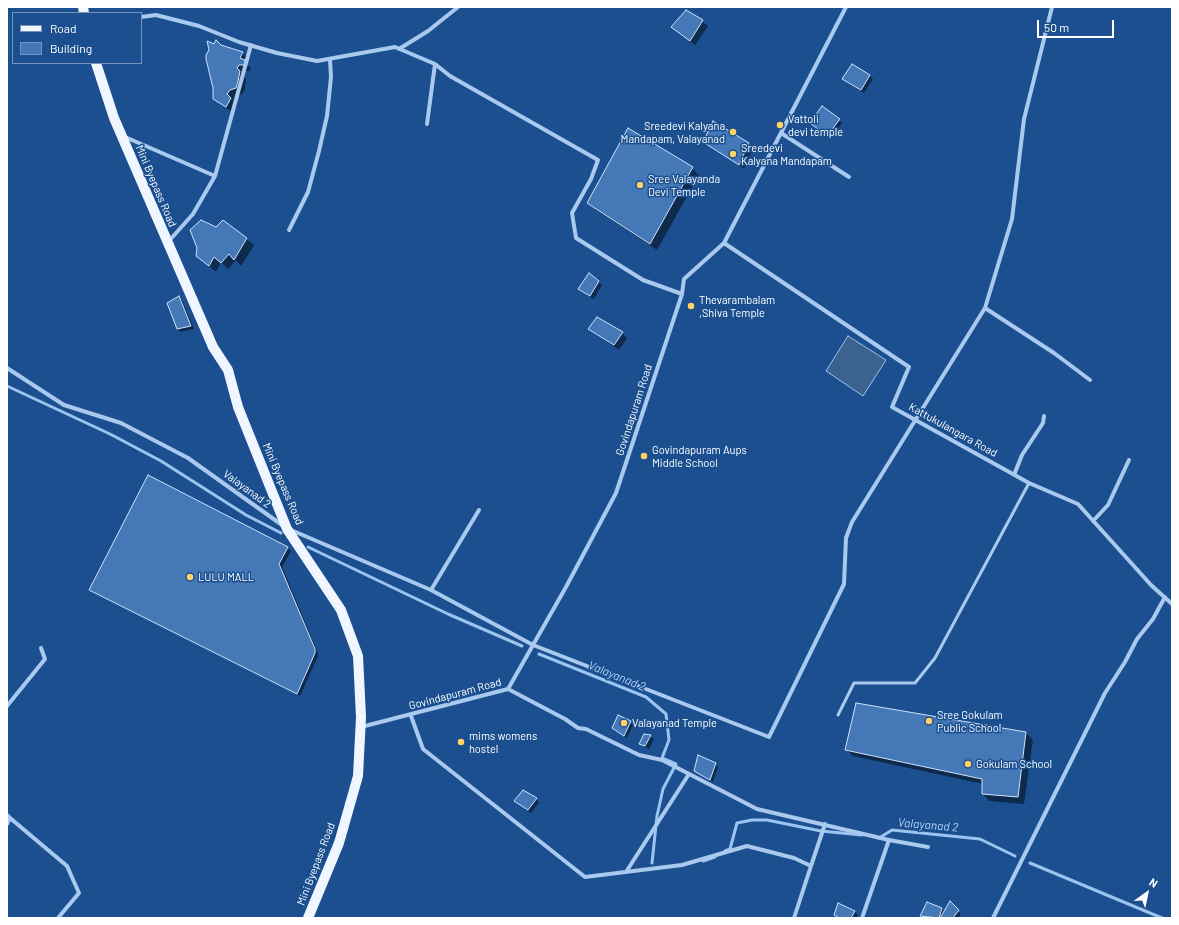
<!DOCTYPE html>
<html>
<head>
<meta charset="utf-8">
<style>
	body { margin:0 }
	#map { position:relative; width:1179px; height:925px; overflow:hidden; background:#1b4f8f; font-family:Barlow,sans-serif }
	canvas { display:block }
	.frame { position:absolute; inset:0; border:8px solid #fff; pointer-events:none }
	.legend { position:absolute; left:12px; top:12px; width:130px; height:52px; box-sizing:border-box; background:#1b4f8f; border:1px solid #7695bc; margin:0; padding:5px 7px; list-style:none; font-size:12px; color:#fff }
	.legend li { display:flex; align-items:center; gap:8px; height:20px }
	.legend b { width:20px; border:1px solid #7695bc }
	.north { position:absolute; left:1127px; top:873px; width:40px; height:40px; -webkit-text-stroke:3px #1b4f8f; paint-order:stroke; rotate:33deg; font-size:11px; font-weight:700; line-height:16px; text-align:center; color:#fff }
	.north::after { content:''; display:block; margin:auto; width:14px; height:18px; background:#fff; clip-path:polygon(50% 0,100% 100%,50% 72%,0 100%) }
	.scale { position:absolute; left:1037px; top:20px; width:77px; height:18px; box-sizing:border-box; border:2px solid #fff; border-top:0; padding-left:5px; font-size:12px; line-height:14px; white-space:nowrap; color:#fff; -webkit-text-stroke:3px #1b4f8f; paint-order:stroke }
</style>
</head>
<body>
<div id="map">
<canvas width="1179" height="925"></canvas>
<div class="frame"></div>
<ul class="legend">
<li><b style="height:5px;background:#f0f6ff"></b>Road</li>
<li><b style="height:11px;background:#4478b7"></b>Building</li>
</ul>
<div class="north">N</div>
<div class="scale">50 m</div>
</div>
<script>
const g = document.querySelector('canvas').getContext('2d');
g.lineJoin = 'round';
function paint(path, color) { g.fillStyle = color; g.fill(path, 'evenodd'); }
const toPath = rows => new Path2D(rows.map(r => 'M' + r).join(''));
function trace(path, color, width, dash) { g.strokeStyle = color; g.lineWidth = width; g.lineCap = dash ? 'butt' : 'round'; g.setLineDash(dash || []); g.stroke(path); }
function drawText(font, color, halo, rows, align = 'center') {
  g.font = font + ' Barlow,sans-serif'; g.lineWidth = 3; g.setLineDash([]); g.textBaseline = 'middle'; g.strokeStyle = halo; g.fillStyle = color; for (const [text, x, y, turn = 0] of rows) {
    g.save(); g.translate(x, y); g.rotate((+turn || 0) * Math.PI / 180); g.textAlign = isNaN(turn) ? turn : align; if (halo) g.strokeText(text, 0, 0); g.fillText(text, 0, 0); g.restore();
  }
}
const water = toPath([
	[848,336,886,360,863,396,826,371,848,336]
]);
const shadow = toPath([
	[686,11,708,26,695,45,678,32],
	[221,47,243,53,249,60,247,64,251,68,250,71,246,71,244,76,246,79,245,89,242,94,237,97,233,102,237,105,233,113,214,98],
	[870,76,873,79,864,93,844,79],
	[839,120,842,123,831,138,814,126],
	[704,141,748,143,753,148,744,169],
	[692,168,699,175,657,250,595,209,588,202],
	[223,221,254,245,241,266,236,260,228,269,221,262,216,272,197,255,198,248],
	[598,282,602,285,594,299,583,292],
	[179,297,182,300,194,329,181,332,178,329,169,304],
	[589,328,622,333,627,338,619,350],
	[287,548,291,551,282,567,318,653,318,656,300,696,90,590],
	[630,722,633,725,627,738,614,728],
	[1026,733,1033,740,1024,804,989,801,983,794,983,784,853,756,846,749],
	[645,735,650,736,654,739,649,749,640,744],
	[715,764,718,767,713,782,695,770],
	[536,799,539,802,531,813,516,801],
	[950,903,961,914,958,918,924,918,921,916,942,909,945,912],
	[839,904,855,912,858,915,856,918,838,918,835,915]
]);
const stream = toPath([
	[7,386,110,434,161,461,246,515,281,533],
	[308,547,448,614,522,646],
	[539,654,646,697,666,714,669,740,662,758,676,764,663,789,657,816,652,863],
	[879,838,892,830,980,839,1015,856],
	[725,851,730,849,737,823,752,820,767,820,821,831,862,835],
	[703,861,715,857],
	[1030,863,1162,918]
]);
const building = toPath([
	[686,10,703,20,690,41,671,27,686,10],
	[216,40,221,45,243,52,240,58,245,60,244,65,239,65,237,68,240,71,238,81,236,88,230,90,227,94,231,98,226,107,213,99,213,88,206,59,206,55,209,50,207,41,214,44,216,40],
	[852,64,870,75,861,90,842,79,852,64],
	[822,106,840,119,827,136,810,123,822,106],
	[713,121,749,143,739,165,703,142,713,121],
	[628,128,693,167,650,244,587,203,628,128],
	[201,220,216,227,223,220,247,238,234,260,229,254,221,263,214,257,209,266,196,256,197,248,190,230,201,220],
	[589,273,599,281,590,296,578,289,589,273],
	[179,296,191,326,177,329,167,303,179,296],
	[597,317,623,332,614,345,588,329,597,317],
	[148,475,288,547,279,564,315,649,315,653,297,694,89,590,148,475],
	[856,703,1026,732,1018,797,982,794,982,779,845,750,856,703],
	[618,715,631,721,624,736,612,728,618,715],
	[644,734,651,735,645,746,639,744,644,734],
	[698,755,716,763,710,780,694,771,698,755],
	[523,790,537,798,528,810,514,801,523,790],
	[950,901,959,910,953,918,940,918,950,901],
	[927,902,942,908,939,918,920,916,927,902],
	[838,903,855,911,851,918,839,918,834,915,838,903]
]);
const lane = toPath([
	[838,715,854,683,915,683,935,658,1029,483]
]);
const street = toPath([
	[141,17,156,15,199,26,239,42,277,53,317,61,395,47,435,64,450,76,598,160,591,179,572,213,576,238,643,280,682,294],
	[399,49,428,31,458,7],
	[427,124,435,64],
	[781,133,849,177],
	[125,137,215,176,251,45],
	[289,230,308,192,319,151,327,116,331,77,330,60],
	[168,242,193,214,215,176],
	[724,243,909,367,892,407,1029,483,1078,504,1151,585,1172,604],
	[985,308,1054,353,1090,380],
	[7,368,64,405,121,423,188,458,282,525],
	[1014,475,1022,455,1043,423,1044,416],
	[1093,521,1108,505,1129,460],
	[291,530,431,590,533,645,769,737,844,584,846,538,852,522,985,308,1012,219,1024,119,1052,7],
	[431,590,479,510],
	[508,689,565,719,578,728,586,729,639,755,662,760,757,809,889,840,928,847],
	[7,706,45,659,41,648],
	[411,716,423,749,585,877,682,865,747,846,794,858,811,866,794,918],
	[361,727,508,689,566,587,616,493,682,294,684,279,724,243,846,7],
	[7,815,10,818,7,824],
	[10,818,67,866,79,893,58,918],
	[811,866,825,824],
	[626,872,689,774],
	[862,918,889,840],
	[993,918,1105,693,1125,662,1137,639,1153,619,1165,597]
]);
const primary = toPath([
	[83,7,84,13],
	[96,63,114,118,213,347,228,370,238,407,287,529,341,610,358,656,361,717,358,776,339,843,308,918]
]);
const markers = [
	[780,125,4,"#ffd166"],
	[733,132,4,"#ffd166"],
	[733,154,4,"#ffd166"],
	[640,185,4,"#ffd166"],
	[691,306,4,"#ffd166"],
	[644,456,4,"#ffd166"],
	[190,577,4,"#ffd166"],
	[929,721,4,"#ffd166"],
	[624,723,4,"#ffd166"],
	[461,742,4,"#ffd166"],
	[968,764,4,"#ffd166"]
];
const poiNames = [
	["Vattoli",788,119],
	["devi temple",788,132],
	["Sreedevi Kalyana",725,126,"right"],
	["Mandapam, Valayanad",725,139,"right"],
	["Sreedevi",741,148],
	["Kalyana Mandapam",741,161],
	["Sree Valayanda",648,179],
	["Devi Temple",648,192],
	["Thevarambalam",699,300],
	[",Shiva Temple",699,313],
	["Govindapuram Aups",652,450],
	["Middle School",652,463],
	["LULU MALL",198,577],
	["Sree Gokulam",937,715],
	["Public School",937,728],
	["Valayanad Temple",632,723],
	["mims womens",469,736],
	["hostel",469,749],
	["Gokulam School",976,764]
];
const streetNames = [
	["Mini Byepass Road",156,186,67],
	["Govindapuram Road",634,410,-72],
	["Kattukulangara Road",953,430,29],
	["Mini Byepass Road",283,484,67],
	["Valayanad 2",247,489,36],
	["Govindapuram Road",455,694,-15],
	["Mini Byepass Road",316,864,-69]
];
const waterNames = [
	["Valayanad 2",617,676,22],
	["Valayanad 2",928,825,5]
];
paint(water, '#3c6290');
trace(water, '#9cc4f0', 1);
paint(shadow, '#0007');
trace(stream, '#9cc4f0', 3);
paint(building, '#4478b7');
trace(building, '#cfe3fa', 1);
trace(lane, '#a9c9ee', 3);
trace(street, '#a9c9ee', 4);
trace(primary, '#f0f6ff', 10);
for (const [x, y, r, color] of markers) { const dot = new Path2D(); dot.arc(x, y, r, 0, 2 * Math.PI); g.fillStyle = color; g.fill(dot); trace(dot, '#1b4f8f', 1.5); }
drawText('11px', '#fff', '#1b4f8f', poiNames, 'left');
drawText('11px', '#fff', '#1b4f8f', streetNames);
drawText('italic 12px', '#b5d3f5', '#1b4f8f', waterNames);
</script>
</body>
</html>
